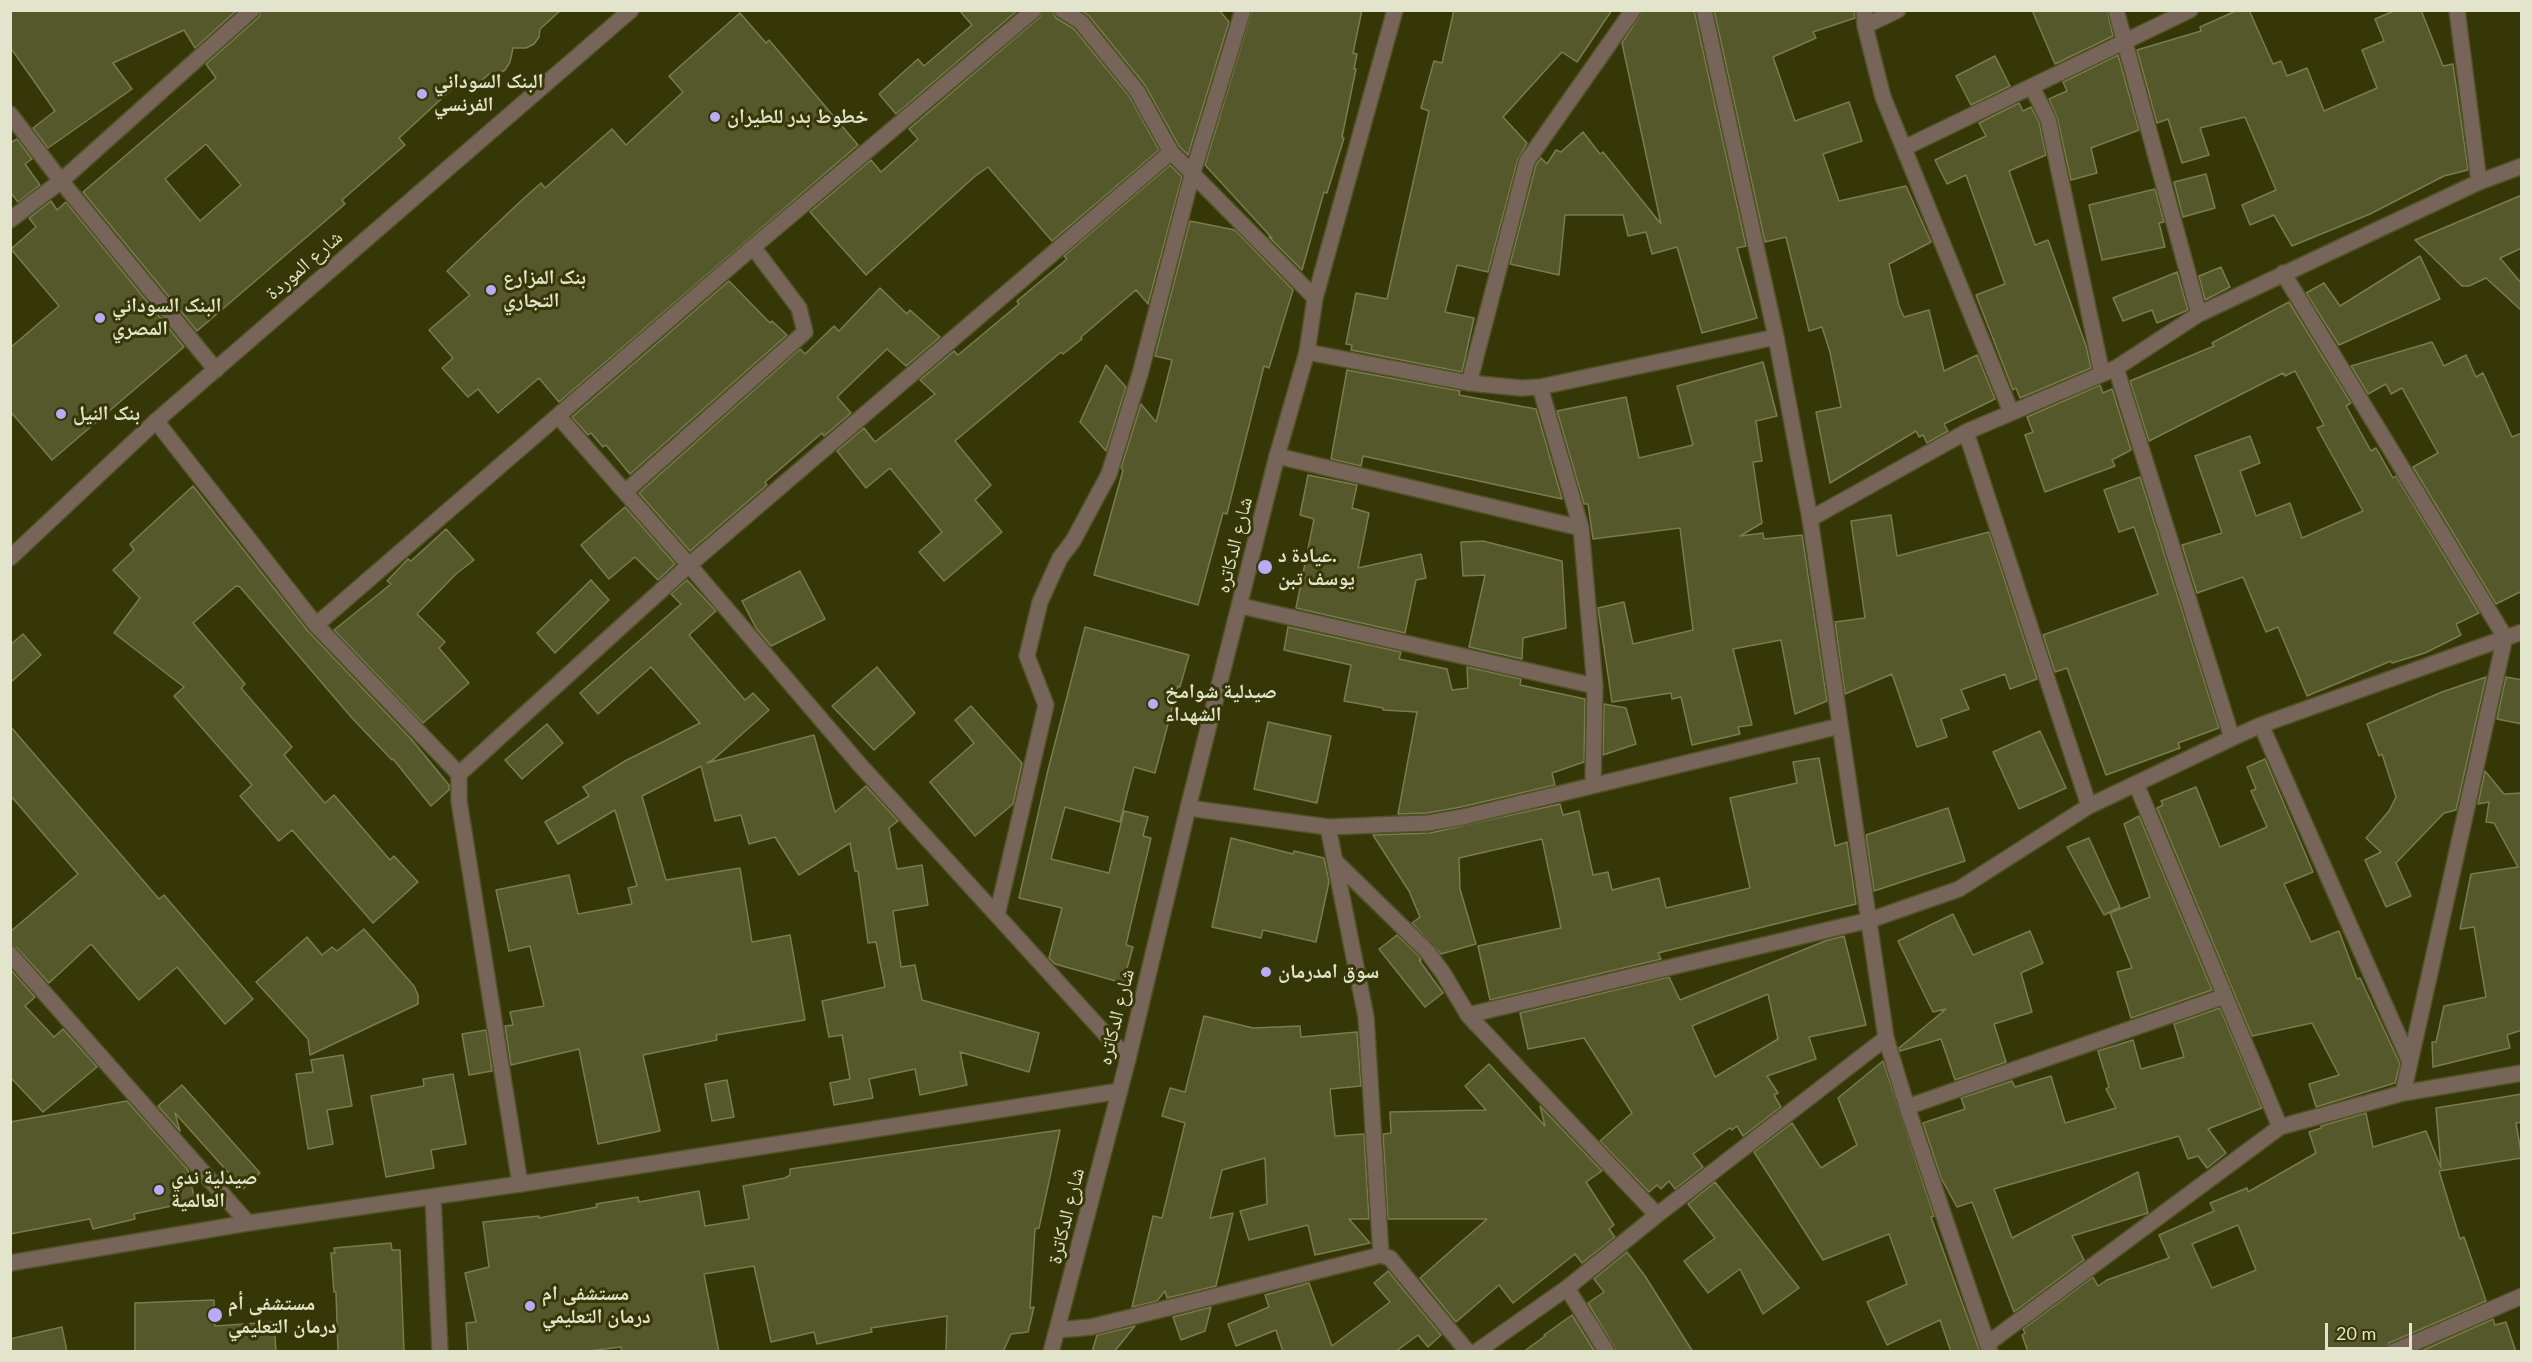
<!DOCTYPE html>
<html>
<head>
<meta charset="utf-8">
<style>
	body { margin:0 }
	#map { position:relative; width:2532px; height:1362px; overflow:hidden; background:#353707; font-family:Lato,sans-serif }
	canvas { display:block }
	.frame { position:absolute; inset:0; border:12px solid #e2e5cc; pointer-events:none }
	.scale { position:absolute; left:2325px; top:1323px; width:87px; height:27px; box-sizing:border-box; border:3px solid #e2e5cc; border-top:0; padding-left:8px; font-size:18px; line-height:21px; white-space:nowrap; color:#e2e5cc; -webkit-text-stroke:4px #353707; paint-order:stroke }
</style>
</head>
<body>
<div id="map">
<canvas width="2532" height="1362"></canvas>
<div class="frame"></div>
<div class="scale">20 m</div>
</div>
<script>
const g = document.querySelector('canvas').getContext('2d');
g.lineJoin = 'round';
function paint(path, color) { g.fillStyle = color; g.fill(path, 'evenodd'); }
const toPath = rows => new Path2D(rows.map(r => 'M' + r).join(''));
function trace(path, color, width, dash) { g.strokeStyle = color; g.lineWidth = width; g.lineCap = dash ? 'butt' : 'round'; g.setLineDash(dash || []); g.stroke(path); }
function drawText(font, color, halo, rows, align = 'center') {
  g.font = font + ' Lato,"Noto Naskh Arabic",sans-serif'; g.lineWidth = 6; g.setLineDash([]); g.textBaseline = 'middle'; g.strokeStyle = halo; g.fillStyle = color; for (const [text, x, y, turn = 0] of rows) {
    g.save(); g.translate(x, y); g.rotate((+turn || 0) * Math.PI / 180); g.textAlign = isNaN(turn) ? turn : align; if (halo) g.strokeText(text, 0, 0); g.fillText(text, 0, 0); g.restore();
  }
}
const building = toPath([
	[10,10,237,10,195,48,184,30,113,63,132,89,48,148,33,128,55,111,10,47,10,10],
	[261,10,561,10,540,29,539,37,534,44,526,48,513,48,510,62,505,70,498,74,489,74,473,88,464,78,399,138,405,145,342,200,345,204,197,331,83,192,216,78,206,64,259,17,261,10],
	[206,144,241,185,200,221,165,179,206,144],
	[959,10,1018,10,896,114,879,94,918,59,924,66,972,25,959,10],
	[1043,10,1052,10,1056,18,1074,29,1129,96,1159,150,1052,241,988,167,974,177,866,275,810,212,871,160,881,172,918,139,909,129,1040,17,1043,10],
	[1081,10,1219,10,1229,22,1188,155,1179,146,1145,85,1089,16,1081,10],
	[1252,10,1362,10,1353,53,1357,54,1354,69,1356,69,1342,137,1344,138,1327,193,1324,192,1302,270,1269,237,1272,238,1205,165,1252,10],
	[1454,10,1612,10,1577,62,1562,52,1503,117,1527,143,1518,159,1488,272,1457,265,1445,312,1474,318,1462,372,1351,350,1352,345,1346,344,1356,293,1387,299,1429,111,1421,108,1434,61,1442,63,1454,10],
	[1643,10,1694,10,1746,246,1737,248,1757,318,1702,333,1677,247,1652,254,1646,232,1628,236,1623,215,1565,215,1559,275,1510,264,1536,165,1541,158,1547,164,1556,150,1561,152,1583,132,1600,154,1603,152,1661,224,1622,43,1643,10],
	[1714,10,1854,10,1855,18,1813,32,1816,38,1773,57,1795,121,1849,102,1862,141,1823,154,1839,201,1906,186,1931,242,1889,264,1899,306,1904,317,1929,310,1944,371,1977,355,1995,399,1944,424,1948,431,1927,443,1923,435,1919,437,1916,431,1830,483,1816,412,1841,407,1830,352,1822,327,1809,331,1786,237,1765,242,1714,10],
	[2032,10,2107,10,2113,36,2055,64,2032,10],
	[2238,10,2249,10,2273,64,2281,61,2287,76,2307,68,2324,111,2377,88,2362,50,2384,41,2375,19,2396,10,2421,10,2443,66,2453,64,2468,170,2444,176,2370,214,2292,246,2274,215,2250,225,2242,205,2276,190,2245,117,2200,128,2209,155,2182,163,2168,119,2157,123,2137,50,2201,31,2200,27,2238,10],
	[740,13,766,43,769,40,858,145,559,402,539,378,498,413,478,389,468,397,442,368,453,358,429,330,470,295,447,271,523,199,541,183,545,188,612,129,626,145,683,92,669,76,740,13],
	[2118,55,2139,130,2091,148,2097,173,2071,180,2057,117,2049,99,2067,91,2063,82,2118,55],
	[1995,56,2010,86,1971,105,1956,76,1995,56],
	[2019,103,2023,111,2031,107,2039,122,2046,155,2009,171,2035,245,2048,240,2086,346,2091,368,2020,398,2016,388,2013,390,1976,295,2005,284,1966,175,1947,184,1935,160,1986,136,1979,123,2019,103],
	[17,139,32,159,25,164,40,185,18,202,10,192,10,143,17,139],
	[1170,165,1182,177,1148,304,1136,290,1081,337,1082,339,1063,354,1061,352,955,441,991,485,975,500,1002,532,944,581,919,552,942,532,890,468,866,488,837,451,864,428,875,442,935,394,920,380,954,351,958,355,1019,304,1017,301,1067,259,1064,256,1170,165],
	[2206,174,2215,208,2183,217,2174,182,2206,174],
	[2155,189,2164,222,2159,223,2165,247,2102,260,2089,205,2155,189],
	[2522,195,2522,248,2500,258,2522,284,2522,311,2486,278,2469,286,2462,286,2415,240,2522,195],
	[51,201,57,210,66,202,184,347,52,460,10,411,10,348,59,306,11,249,36,227,29,218,51,201],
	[1190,221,1235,230,1293,290,1269,368,1264,366,1227,514,1223,513,1198,605,1094,575,1123,470,1121,468,1141,404,1156,422,1172,360,1155,356,1190,221],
	[2420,256,2440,299,2339,345,2306,293,2324,283,2340,306,2420,256],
	[2221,267,2230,287,2205,300,2199,276,2221,267],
	[2177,272,2188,310,2157,323,2152,310,2123,321,2113,298,2177,272],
	[729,281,770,323,772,321,787,335,630,474,606,445,603,447,591,433,588,435,572,417,729,281],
	[880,288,907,314,910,310,940,337,906,366,887,349,837,397,851,413,824,436,822,433,765,482,767,485,690,551,639,493,800,349,805,354,834,326,839,331,880,288],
	[2289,302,2351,403,2346,406,2371,451,2376,448,2393,478,2396,476,2479,613,2456,624,2461,635,2425,653,2392,663,2391,661,2307,696,2278,627,2266,632,2243,577,2197,593,2182,545,2222,533,2195,456,2250,436,2260,463,2240,471,2256,516,2290,503,2302,538,2363,511,2317,428,2324,425,2295,371,2285,376,2283,373,2149,441,2130,381,2214,346,2212,343,2289,302],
	[2432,342,2444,366,2466,355,2476,377,2483,373,2512,437,2522,433,2522,591,2496,604,2413,467,2438,453,2402,388,2391,394,2386,384,2368,394,2351,366,2432,342],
	[1763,362,1777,416,1756,421,1762,461,1753,462,1762,523,1740,536,1763,533,1764,539,1802,535,1827,701,1795,714,1781,640,1733,649,1752,725,1738,727,1740,734,1692,745,1681,697,1672,699,1671,693,1612,702,1598,608,1624,602,1633,644,1693,630,1680,528,1593,539,1588,504,1584,504,1557,411,1626,397,1639,458,1693,445,1677,386,1763,362],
	[1106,365,1126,387,1106,451,1080,422,1106,365],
	[1347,370,1460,391,1459,395,1536,409,1562,499,1363,456,1361,466,1331,459,1347,370],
	[2100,385,2103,393,2112,389,2131,450,2112,460,2115,466,2045,492,2025,435,2033,432,2027,417,2100,385],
	[1308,475,1357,485,1352,508,1369,513,1358,568,1421,554,1426,578,1416,580,1405,633,1296,608,1314,519,1300,515,1308,475],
	[2140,477,2219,728,2178,743,2180,748,2106,775,2067,668,2055,672,2043,635,2158,594,2134,527,2119,532,2104,490,2140,477],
	[193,486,308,631,412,740,449,785,449,790,431,806,393,759,392,760,352,718,240,587,236,586,193,623,245,684,241,688,292,747,284,755,325,803,334,795,390,860,394,856,418,882,373,923,292,830,279,841,240,796,252,785,174,696,184,687,114,633,140,598,113,570,134,550,130,544,193,486],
	[625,507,675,564,658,580,635,557,609,579,581,545,625,507],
	[1891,515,1897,556,1989,532,2037,679,2010,689,2005,674,1961,690,1969,709,1941,719,1947,737,1917,747,1892,674,1845,694,1835,622,1865,618,1851,521,1891,515],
	[446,529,474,560,456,574,417,614,445,642,439,648,469,683,423,723,334,630,391,584,387,581,408,559,411,561,446,529],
	[1483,541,1562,561,1566,628,1523,638,1522,659,1469,647,1485,575,1463,576,1461,542,1483,541],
	[800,571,825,619,771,646,756,628,742,601,800,571],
	[591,580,609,600,555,653,537,633,591,580],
	[687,580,716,611,689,635,745,700,753,693,769,710,714,759,707,763,814,735,835,812,866,786,898,821,889,828,897,869,922,865,928,905,893,911,901,967,915,965,922,1000,1039,1033,1029,1072,960,1052,967,1085,920,1095,915,1069,869,1079,873,1098,834,1105,830,1083,850,1079,842,1035,829,1037,822,1001,885,987,876,942,868,943,858,871,855,871,850,843,799,875,775,837,749,844,741,815,715,821,701,766,642,796,666,880,740,868,752,942,790,935,805,1020,716,1035,717,1040,643,1055,660,1131,598,1144,579,1049,511,1065,505,1026,513,1025,510,1012,544,1006,530,946,509,951,496,890,569,875,578,914,632,904,628,888,637,886,615,810,558,844,545,822,589,796,583,787,625,761,700,723,651,667,598,714,580,693,681,604,671,594,687,580],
	[1085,627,1189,655,1180,687,1178,686,1155,773,1134,767,1120,822,1065,807,1051,859,1109,873,1124,811,1148,817,1143,836,1151,838,1126,945,1133,947,1123,983,1055,964,1049,958,1062,908,1019,898,1048,770,1085,627],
	[1288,627,1401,652,1399,659,1447,669,1452,690,1468,688,1467,667,1521,679,1520,685,1585,699,1584,762,1552,773,1555,785,1461,807,1427,813,1398,814,1417,712,1383,710,1383,708,1344,701,1351,665,1284,650,1288,627],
	[23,634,41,655,10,683,10,645,23,634],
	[877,667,915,713,874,750,832,706,877,667],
	[2486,677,2456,810,2444,813,2396,863,2411,896,2386,907,2365,860,2381,852,2366,838,2389,811,2396,797,2382,754,2379,756,2367,724,2442,692,2486,677],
	[2506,677,2522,680,2522,724,2497,719,2506,677],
	[1604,704,1626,708,1636,744,1603,755,1604,704],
	[971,706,1022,763,1013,804,975,836,930,782,974,743,955,720,971,706],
	[1268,722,1331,736,1317,803,1254,789,1268,722],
	[547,724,563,743,522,779,505,760,547,724],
	[10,726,159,899,164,895,253,999,225,1024,177,967,139,1000,91,944,49,983,17,948,10,945,10,932,78,874,10,795,10,726],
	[2040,731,2066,788,2019,809,1993,752,2040,731],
	[1819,758,1835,846,1847,842,1856,904,1658,953,1661,959,1490,1000,1478,946,1561,928,1542,839,1459,858,1460,889,1476,944,1441,954,1412,923,1420,917,1409,891,1373,835,1430,833,1560,804,1563,815,1579,811,1593,875,1608,872,1612,890,1659,878,1666,908,1750,888,1730,798,1797,783,1793,762,1819,758],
	[2265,759,2313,872,2284,884,2311,942,2339,931,2357,979,2360,978,2400,1064,2395,1083,2316,1107,2309,1084,2339,1075,2312,1023,2252,1036,2157,808,2163,805,2161,801,2196,787,2220,847,2267,827,2251,791,2256,789,2247,767,2265,759],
	[2485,771,2504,794,2522,793,2522,1030,2507,1035,2510,1048,2433,1067,2432,1042,2436,1042,2444,1006,2486,997,2474,927,2460,929,2471,874,2518,867,2494,823,2486,822,2489,802,2478,804,2485,771],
	[1948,808,1965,861,1874,891,1866,835,1948,808],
	[2139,816,2212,990,2131,1018,2117,972,2132,968,2110,913,2150,897,2124,824,2139,816],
	[1231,838,1293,854,1294,851,1324,858,1329,882,1316,942,1263,930,1261,938,1212,927,1231,838],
	[2089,838,2120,907,2104,915,2067,847,2089,838],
	[1953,914,1973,955,2030,931,2043,963,2021,973,2032,1012,1994,1024,2006,1062,1955,1080,1941,1039,1900,1051,1899,1048,1946,1009,1933,1012,1898,941,1953,914],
	[364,929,414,986,418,995,418,1004,310,1055,308,1039,256,982,307,937,322,955,332,947,337,951,364,929],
	[1397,935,1420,957,1421,960,1419,960,1443,993,1425,1007,1379,949,1397,935],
	[1844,936,1866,1025,1809,1037,1816,1059,1767,1076,1778,1093,1774,1095,1781,1107,1743,1136,1737,1126,1732,1130,1730,1128,1693,1154,1703,1167,1675,1189,1669,1181,1661,1189,1657,1185,1649,1192,1600,1141,1632,1113,1584,1038,1528,1049,1520,1013,1669,977,1680,1000,1825,941,1844,936],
	[1768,994,1778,1039,1715,1077,1692,1026,1768,994],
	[10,969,35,997,25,1006,54,1037,63,1029,97,1067,43,1112,10,1077,10,969],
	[2220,1008,2262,1108,2208,1129,2226,1153,2207,1168,2198,1156,2188,1159,2179,1136,1994,1189,2012,1238,2138,1172,2148,1213,2072,1236,2084,1260,2014,1312,1972,1202,1957,1207,1941,1178,1923,1123,1965,1109,1961,1098,2012,1081,2015,1087,2051,1076,2065,1123,2116,1108,2106,1089,2109,1087,2098,1051,2133,1040,2141,1069,2184,1057,2174,1024,2220,1008],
	[1204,1016,1253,1028,1300,1026,1301,1037,1357,1032,1361,1086,1330,1089,1335,1136,1364,1134,1369,1219,1349,1219,1370,1243,1315,1255,1308,1225,1249,1240,1240,1211,1267,1204,1265,1158,1222,1170,1210,1218,1233,1213,1216,1286,1167,1298,1165,1291,1157,1301,1132,1307,1153,1216,1162,1218,1185,1123,1162,1116,1170,1088,1185,1092,1204,1016],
	[486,1030,492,1071,469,1075,462,1034,486,1030],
	[343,1055,352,1106,327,1110,333,1144,308,1149,296,1074,313,1072,311,1060,343,1055],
	[1883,1061,1934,1216,1931,1217,1980,1352,1951,1352,1940,1320,1887,1345,1867,1302,1907,1284,1889,1234,1823,1260,1754,1152,1792,1123,1821,1168,1857,1145,1838,1098,1883,1061],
	[1489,1064,1545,1126,1540,1106,1602,1171,1586,1182,1614,1225,1609,1229,1615,1237,1582,1263,1575,1254,1513,1303,1499,1285,1456,1322,1420,1278,1487,1219,1388,1219,1383,1134,1391,1133,1390,1112,1486,1110,1465,1086,1489,1064],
	[453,1074,466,1144,431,1150,434,1168,386,1177,371,1096,424,1086,423,1079,453,1074],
	[727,1080,734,1117,712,1121,705,1084,727,1080],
	[182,1085,260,1173,243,1189,175,1113,180,1131,158,1106,182,1085],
	[2522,1094,2522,1122,2516,1123,2522,1158,2439,1171,2460,1239,2464,1237,2486,1301,2389,1343,2383,1352,2028,1352,2022,1335,2025,1333,2023,1329,2093,1277,2098,1286,2107,1280,2169,1258,2159,1235,2214,1211,2210,1203,2247,1188,2248,1192,2316,1153,2309,1132,2321,1128,2321,1126,2366,1113,2373,1147,2426,1131,2441,1168,2436,1108,2522,1094],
	[2238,1225,2256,1270,2212,1288,2192,1244,2238,1225],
	[127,1101,188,1170,195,1201,134,1214,135,1219,93,1229,90,1219,10,1234,10,1122,127,1101],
	[1060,1130,1039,1228,1035,1229,1030,1308,1034,1307,1028,1332,1011,1334,1003,1352,946,1352,947,1316,871,1328,872,1332,817,1344,814,1332,771,1342,754,1266,704,1274,719,1352,622,1352,621,1347,580,1352,468,1352,466,1323,476,1322,465,1273,489,1267,483,1222,539,1216,539,1218,597,1207,596,1204,638,1197,639,1202,699,1191,705,1226,749,1219,743,1186,785,1178,790,1175,790,1169,1060,1130],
	[1715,1182,1799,1288,1763,1314,1740,1269,1708,1293,1684,1261,1715,1238,1688,1204,1715,1182],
	[391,1243,392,1250,400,1250,404,1352,338,1352,336,1292,334,1292,331,1253,335,1253,334,1248,391,1243],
	[1627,1252,1645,1276,1693,1352,1617,1352,1588,1303,1604,1292,1594,1279,1627,1252],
	[1388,1271,1441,1335,1428,1347,1418,1335,1395,1352,1283,1352,1276,1330,1236,1346,1228,1324,1269,1307,1265,1295,1309,1283,1332,1346,1390,1302,1374,1283,1388,1271],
	[214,1300,215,1326,274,1322,276,1352,135,1352,135,1303,214,1300],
	[1211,1307,1205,1331,1181,1340,1173,1317,1211,1307],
	[1572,1315,1595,1352,1523,1352,1545,1336,1544,1335,1572,1315],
	[2493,1319,2495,1325,2506,1322,2516,1352,2419,1352,2493,1319],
	[1135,1326,1114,1352,1092,1352,1097,1335,1135,1326],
	[62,1327,67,1352,10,1352,10,1339,62,1327]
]);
const minor = toPath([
	[1062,10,1081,22,1137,91,1171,152,1315,298],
	[1704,10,1776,337,1810,519,1886,1038,1907,1107,1990,1352],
	[1864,10,1865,26,1883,97,2011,412],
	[2116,10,2199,314],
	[2457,10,2479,182],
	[1865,26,1898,10],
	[2032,87,2048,119,2102,374],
	[10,114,61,181,216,370],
	[1904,148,2190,10],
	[10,220,61,181,252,10],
	[2283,273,2505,637,2403,1093],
	[1307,352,1469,383,1521,388,1540,387,1581,528,1595,686,1593,784],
	[2116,368,2232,738],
	[1469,383,1527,161,1633,10],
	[1540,387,1776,337],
	[559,417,689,565,1171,152],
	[156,421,316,625,459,774],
	[1966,432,2089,806],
	[1277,456,1581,528],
	[625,492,805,332,799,308,753,247],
	[1810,519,1966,432,2116,368,2199,314,2479,182,2522,166],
	[1241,606,1595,686],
	[316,625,753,247,1034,10],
	[2261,725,2410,1062],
	[2136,784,2280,1127],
	[1188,808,1328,827,1428,823,1463,817,1840,726],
	[1328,827,1366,1017,1381,1255],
	[1337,863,1427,951,1443,973,1468,1015,1657,1215],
	[997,915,1046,705,1027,656,1040,602,1060,558,1073,541,1109,474,1140,374,1192,175,1243,10],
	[10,954,248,1223],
	[1468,1015,1870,920,1959,889,2089,806,2232,738,2261,725,2522,632],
	[1907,1107,2225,996],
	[520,1184,459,801,459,774,689,565,860,765,1128,1059],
	[433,1197,440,1352],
	[1567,1288,1607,1352],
	[1058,1330,1091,1327,1381,1255,1390,1258,1468,1352],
	[1987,1344,2280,1127,2403,1093,2522,1073],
	[1476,1352,1567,1288,1657,1215,1886,1038],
	[2393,1352,2522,1296]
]);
const tertiary = toPath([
	[10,558,156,421,631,10],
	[10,1263,248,1223,520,1184,1120,1091],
	[1051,1352,1128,1059,1188,808,1277,456,1307,352,1315,298,1395,10]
]);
const markers = [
	[422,94,6,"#b9abf7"],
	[715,117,6,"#b9abf7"],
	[491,290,6,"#b9abf7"],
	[100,318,6,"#b9abf7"],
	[61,414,6,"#b9abf7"],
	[1265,567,8,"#b9abf7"],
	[1153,704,6,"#b9abf7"],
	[1266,972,6,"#b9abf7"],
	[159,1190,6,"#b9abf7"],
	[530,1306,6,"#b9abf7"],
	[215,1315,8,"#b9abf7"]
];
const poiNames = [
	["البنک السوداني",434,82],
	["الفرنسي",434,105],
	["خطوط بدر للطيران",727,117],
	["بنک المزارع",503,278],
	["التجاري",503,301],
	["البنک السوداني",112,306],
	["المصري",112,329],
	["بنک النيل",73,414],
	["عيادة د.",1278,556],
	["يوسف تبن",1278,579],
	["صيدلية شوامخ",1165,692],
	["الشهداء",1165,715],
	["سوق امدرمان",1278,972],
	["صيدلية ندي",171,1178],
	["العالمية",171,1201],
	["مستشفى ام",542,1294],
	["درمان التعليمي",542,1317],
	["مستشفى أم",228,1304],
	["درمان التعليمي",228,1327]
];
const streetNames = [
	["شارع الموردة",304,265,-41],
	["شارع الدكاتره",1234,545,-76],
	["شارع الدكاتره",1116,1017,-76],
	["شارع الدكاترة",1066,1216,-76]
];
paint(building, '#55582b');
trace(building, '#787c4e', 1.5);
trace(minor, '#515327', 18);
trace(tertiary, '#515327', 18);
trace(minor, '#77655a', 15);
trace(tertiary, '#77655a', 15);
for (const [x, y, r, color] of markers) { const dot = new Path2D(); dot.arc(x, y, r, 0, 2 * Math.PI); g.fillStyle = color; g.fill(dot); trace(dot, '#353707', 2); }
drawText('bold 20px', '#e2e5cc', '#353707', poiNames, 'left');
drawText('20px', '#e2e5cc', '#353707', streetNames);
</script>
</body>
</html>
